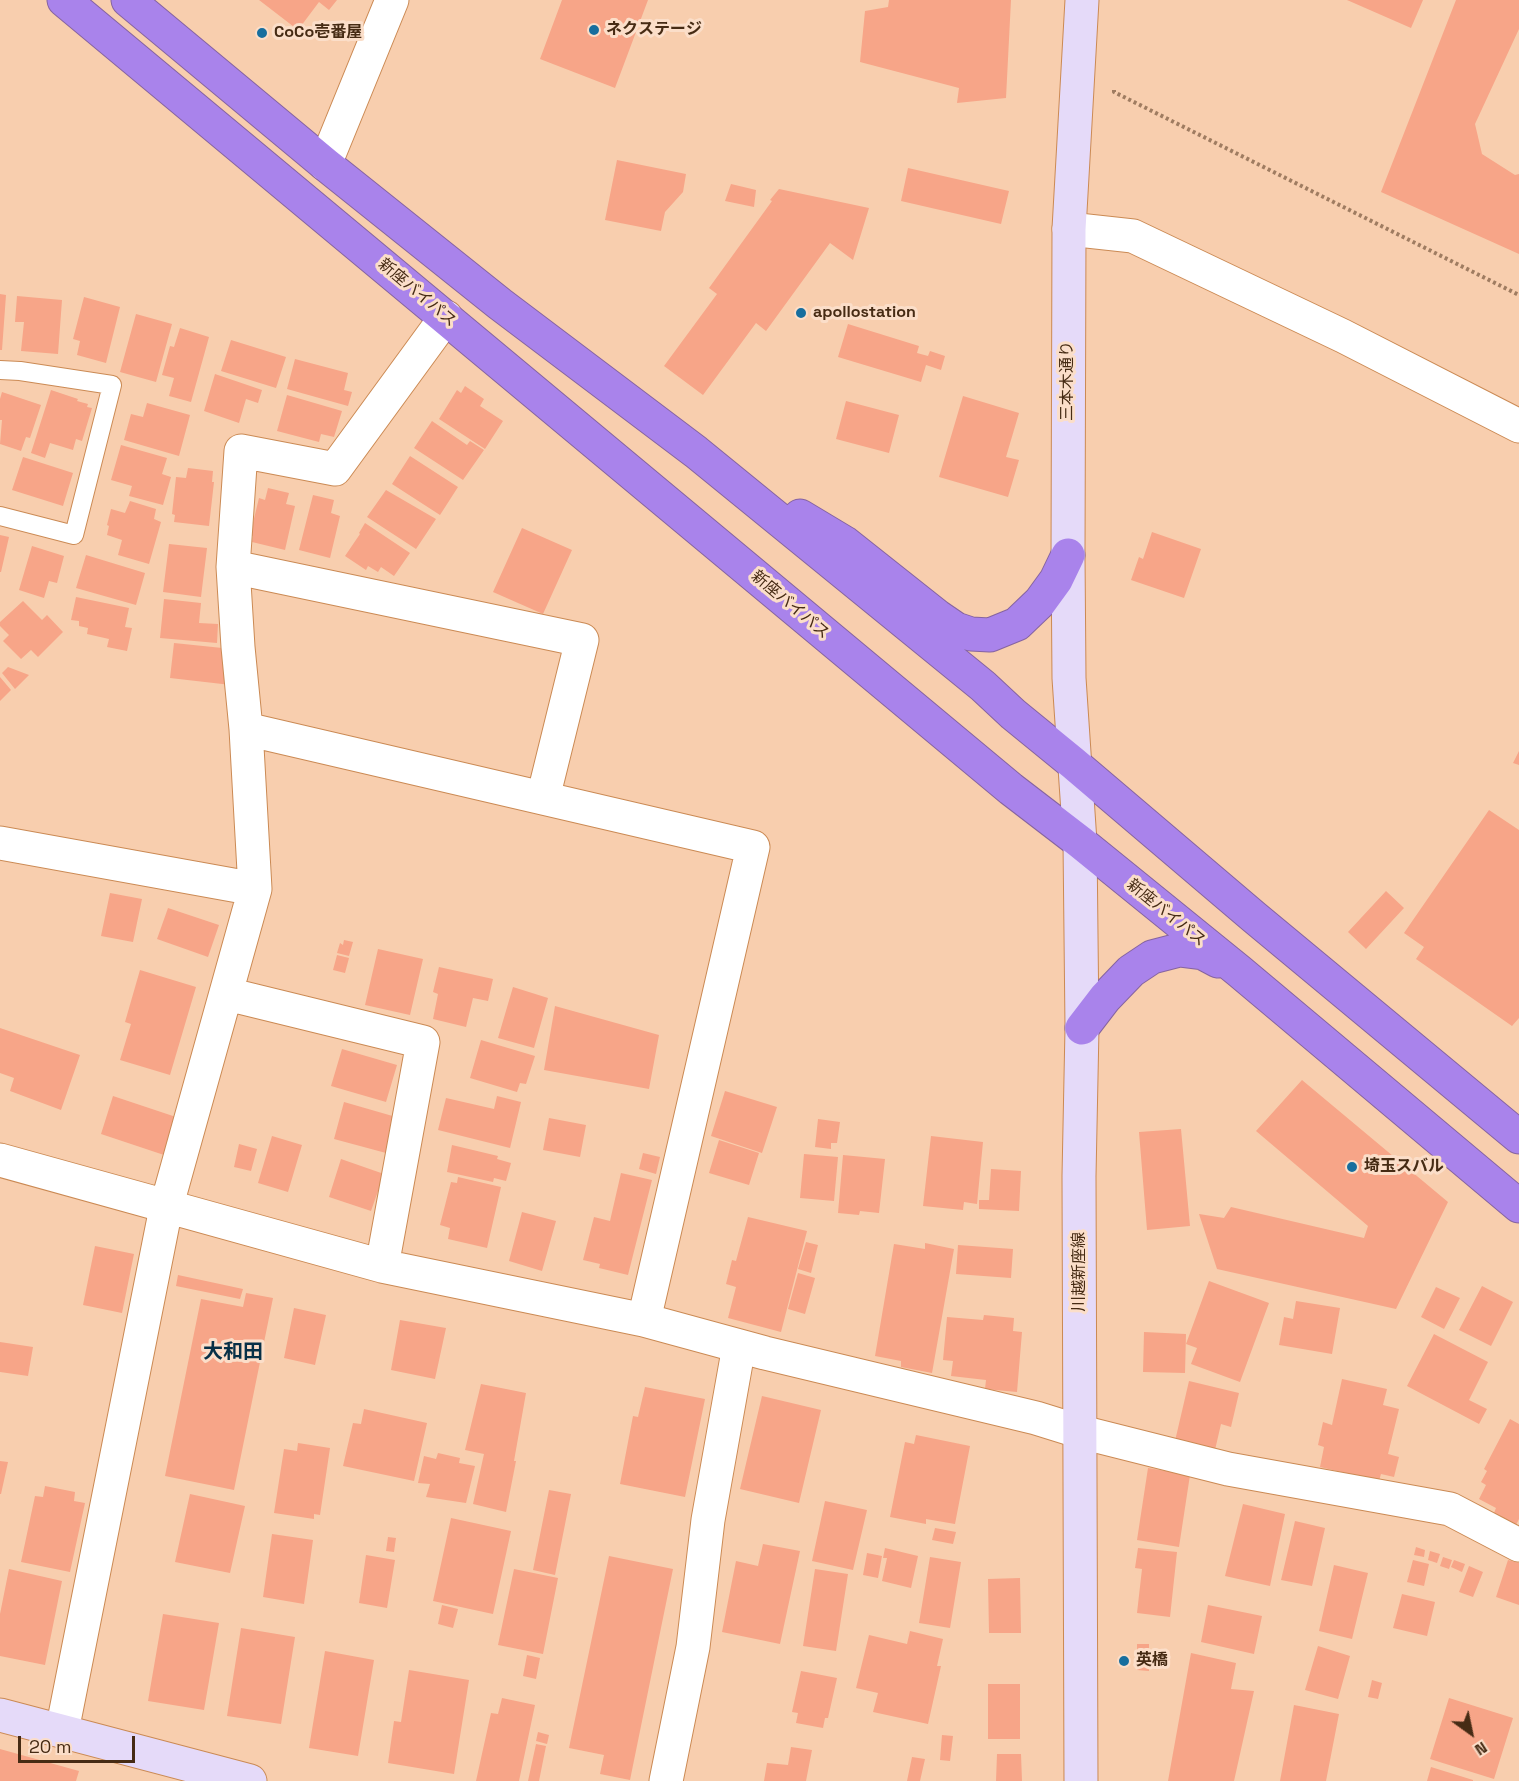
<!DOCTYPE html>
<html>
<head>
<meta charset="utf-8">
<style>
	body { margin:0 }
	#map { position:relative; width:1519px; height:1781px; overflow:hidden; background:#f8ceae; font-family:"Space Grotesk",sans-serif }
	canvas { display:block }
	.north { position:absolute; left:1441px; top:1703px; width:60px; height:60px; -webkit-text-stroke:4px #fbdec9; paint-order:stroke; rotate:147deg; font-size:16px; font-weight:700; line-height:24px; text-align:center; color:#462b14 }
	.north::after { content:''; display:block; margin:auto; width:21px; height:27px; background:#462b14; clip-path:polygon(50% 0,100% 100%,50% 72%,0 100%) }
	.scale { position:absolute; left:18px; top:1736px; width:117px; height:27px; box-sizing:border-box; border:3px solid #462b14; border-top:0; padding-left:8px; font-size:18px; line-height:21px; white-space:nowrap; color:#462b14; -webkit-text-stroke:4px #fbdec9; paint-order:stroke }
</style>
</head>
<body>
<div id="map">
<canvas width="1519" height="1781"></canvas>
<div class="north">N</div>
<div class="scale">20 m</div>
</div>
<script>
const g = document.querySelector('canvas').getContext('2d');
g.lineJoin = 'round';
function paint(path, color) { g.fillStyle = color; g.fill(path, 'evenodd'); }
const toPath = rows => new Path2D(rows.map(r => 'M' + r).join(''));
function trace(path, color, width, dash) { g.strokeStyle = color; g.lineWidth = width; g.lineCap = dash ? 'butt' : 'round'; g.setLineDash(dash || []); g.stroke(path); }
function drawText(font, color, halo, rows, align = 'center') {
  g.font = font + ' "Space Grotesk","Noto Sans JP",sans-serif'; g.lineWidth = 6; g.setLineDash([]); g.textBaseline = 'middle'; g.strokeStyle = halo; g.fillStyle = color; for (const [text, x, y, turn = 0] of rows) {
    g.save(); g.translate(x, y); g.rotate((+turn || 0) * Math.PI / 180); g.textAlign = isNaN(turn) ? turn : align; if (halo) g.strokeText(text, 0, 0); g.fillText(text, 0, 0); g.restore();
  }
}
const building = toPath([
	[259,0,337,0,329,10,319,2,298,30],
	[562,0,648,0,615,88,540,59],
	[889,0,1011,0,1006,98,957,103,959,88,860,62,865,11,888,7],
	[1347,0,1423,0,1411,28],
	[1456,0,1519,0,1519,29,1475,124,1482,154,1515,175,1519,174,1519,254,1381,192],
	[617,160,686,174,683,192,665,212,661,231,605,220],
	[908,168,1009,191,1001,224,901,201],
	[731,184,756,190,754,207,725,201],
	[779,189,869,208,853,260,830,243,766,331,756,323,703,395,664,366,717,294,709,288,772,201,770,200],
	[0,294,6,295,2,350,0,350],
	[17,296,62,300,58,354,21,351,24,322,15,322],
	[84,297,120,307,106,363,77,355,80,341,73,339],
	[136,314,172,324,156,382,120,372],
	[848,324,919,346,917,353,928,356,930,351,945,356,941,370,926,365,921,382,838,357],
	[180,328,209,337,191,402,169,396,174,378,162,375,170,346,174,347],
	[231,340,286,357,276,388,221,371],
	[295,359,348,373,344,390,352,392,348,406,287,389],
	[215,374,262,390,258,403,246,399,239,423,204,411],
	[465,386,484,399,480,406,503,421,485,449,439,419,457,390,461,393],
	[51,390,78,399,77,401,88,404,87,407,92,408,82,441,76,439,73,450,50,443,45,458,31,453],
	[2,392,41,405,30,438,26,437,21,451,0,444,2,420,0,420,0,399],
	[287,395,342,411,334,437,321,434,319,442,277,431],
	[963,396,1019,413,1006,457,1019,460,1008,497,939,477],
	[846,401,899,415,889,453,836,439],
	[147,403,190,415,179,456,124,440,131,414,143,417],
	[432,421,467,445,470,441,484,450,463,480,414,448],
	[121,445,167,458,162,474,171,477,163,505,129,496,132,486,111,480],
	[410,456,458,487,440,515,392,484],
	[23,457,73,473,63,506,12,490],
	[188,468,213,471,212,482,214,482,209,526,174,522,175,515,172,514,176,477,186,478],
	[268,488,289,493,286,504,295,506,285,550,252,542,253,536,250,535,259,498,265,500],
	[386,490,436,519,416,549,367,517],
	[313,495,334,500,331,513,340,516,330,558,299,550],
	[130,501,156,509,154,519,161,522,149,564,118,555,122,540,107,535,109,526,107,525,111,509,125,513],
	[365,523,410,553,394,576,381,567,378,572,368,566,366,570,345,556,360,534,359,533],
	[522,528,572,550,543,614,493,592],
	[1152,532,1201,549,1184,598,1131,580,1139,557,1143,559],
	[0,535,9,537,1,572,0,572],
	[169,544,207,548,201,597,163,592],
	[32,546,64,556,57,583,49,581,44,598,19,590],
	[86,555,145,573,136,605,76,588],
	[76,597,129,608,125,627,132,628,127,651,107,647,109,639,87,634,88,628,79,626,79,621,71,620],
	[164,599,201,603,199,623,218,624,217,643,160,638],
	[23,601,42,620,47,615,63,632,38,657,31,650,21,659,3,641,9,635,0,626,0,622],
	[174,643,232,649,231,685,170,678],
	[8,667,29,675,15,689,2,673],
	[0,677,11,690,0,701],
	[1519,751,1519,765,1513,763],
	[1489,810,1519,830,1519,1018,1512,1026,1416,959,1424,947,1404,933],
	[1386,891,1404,908,1366,949,1348,932],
	[110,893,142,899,133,942,101,936],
	[168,908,219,925,208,957,157,939],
	[344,940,353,942,349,956,337,953,340,943,343,945],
	[378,949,423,959,410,1015,365,1005],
	[337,955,349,958,345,973,333,970],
	[439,967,493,979,488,1001,473,998,466,1027,433,1019,438,994,433,992],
	[140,970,196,987,170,1075,120,1060,131,1024,125,1022],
	[513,987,548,998,534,1048,498,1038],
	[555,1006,659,1035,649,1089,544,1070],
	[0,1028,80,1055,61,1110,10,1091,14,1078,0,1073],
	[481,1040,535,1056,526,1084,520,1083,517,1092,470,1078],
	[342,1049,397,1065,386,1102,331,1086],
	[1302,1080,1448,1202,1396,1309,1217,1269,1199,1214,1224,1218,1231,1207,1364,1238,1368,1226,1256,1131],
	[725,1091,777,1107,762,1153,711,1136],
	[113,1096,185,1120,173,1158,101,1134],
	[497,1096,521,1102,510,1148,438,1130,446,1098,494,1109],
	[344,1102,396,1117,386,1153,334,1139],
	[549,1118,586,1125,580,1157,543,1150],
	[818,1119,840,1122,837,1143,831,1143,831,1149,815,1147],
	[1181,1129,1190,1226,1147,1230,1139,1132],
	[272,1136,302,1145,288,1192,258,1183],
	[931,1136,983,1142,977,1204,964,1202,963,1210,923,1206],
	[719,1140,759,1153,749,1185,709,1173],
	[239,1144,257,1149,251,1171,234,1167],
	[452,1145,498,1156,497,1159,511,1163,506,1181,494,1178,493,1182,447,1172],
	[643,1153,660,1157,656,1174,639,1169],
	[804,1154,838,1157,834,1201,800,1198],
	[843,1155,885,1159,879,1213,860,1211,859,1215,838,1213],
	[341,1159,384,1174,371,1211,329,1197],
	[991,1169,1021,1171,1019,1211,979,1209,979,1200,989,1200],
	[621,1173,652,1180,628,1275,599,1268,600,1264,583,1260,594,1217,610,1221],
	[458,1177,501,1187,487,1248,448,1239,450,1228,440,1225,451,1182,457,1183],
	[522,1212,556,1221,542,1271,509,1261],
	[748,1217,807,1231,781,1332,728,1318,736,1287,726,1284,732,1260,736,1261],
	[806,1242,818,1245,811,1273,798,1269],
	[925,1243,954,1249,932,1373,901,1367,901,1361,875,1356,894,1244,925,1249],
	[958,1245,1013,1249,1011,1278,956,1274],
	[95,1246,134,1254,122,1313,83,1305],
	[798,1273,815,1278,805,1314,788,1309],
	[178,1275,243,1289,240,1299,176,1286],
	[1209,1281,1269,1303,1240,1382,1191,1364,1197,1348,1186,1344],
	[1482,1286,1513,1302,1491,1346,1459,1330],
	[1436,1287,1460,1298,1444,1329,1421,1317],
	[246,1293,273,1298,234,1490,165,1476,201,1299,243,1307],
	[1296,1301,1340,1308,1332,1354,1279,1345,1284,1317,1293,1319],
	[294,1308,326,1315,315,1365,284,1358],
	[984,1315,1014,1318,1013,1331,1022,1332,1017,1392,985,1389,986,1380,951,1376,953,1361,943,1360,947,1317,983,1320],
	[400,1320,446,1328,435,1379,391,1370],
	[1144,1332,1186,1334,1185,1373,1143,1372],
	[1434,1334,1488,1362,1469,1400,1487,1409,1479,1424,1407,1386],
	[0,1342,33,1347,28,1376,0,1372],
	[1342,1379,1387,1389,1383,1405,1399,1409,1388,1454,1399,1457,1394,1477,1381,1474,1379,1481,1320,1467,1324,1447,1318,1445,1323,1422,1332,1425],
	[1189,1381,1239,1393,1231,1427,1221,1424,1215,1450,1175,1441],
	[481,1384,526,1393,514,1461,516,1461,506,1512,473,1504,484,1454,465,1450],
	[645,1387,705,1399,685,1497,620,1484,633,1416,638,1417],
	[762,1396,821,1410,799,1503,740,1489],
	[364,1409,427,1423,414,1481,343,1466,353,1423,361,1424],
	[1510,1419,1519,1424,1519,1519,1516,1525,1494,1513,1496,1508,1479,1499,1486,1485,1481,1482,1487,1471,1484,1469],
	[916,1435,970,1446,955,1524,926,1519,926,1524,890,1517,905,1442,914,1444],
	[298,1443,330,1448,320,1515,314,1514,314,1519,274,1513,284,1449,297,1451],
	[438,1453,460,1458,459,1463,475,1466,466,1503,426,1497,430,1484,418,1483,424,1456,436,1459],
	[0,1461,8,1462,1,1494,0,1494],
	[1148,1468,1190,1475,1179,1547,1137,1540],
	[45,1486,75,1492,74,1501,85,1503,70,1572,21,1562,35,1496,43,1497],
	[549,1490,571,1494,555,1575,533,1570],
	[190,1494,245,1506,230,1573,175,1562],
	[825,1501,867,1510,853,1570,812,1561],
	[1243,1504,1285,1514,1270,1586,1225,1576],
	[451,1518,511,1531,493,1614,433,1601],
	[1295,1521,1325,1528,1312,1586,1281,1580],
	[935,1528,956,1532,953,1544,932,1540],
	[272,1534,313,1540,304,1604,263,1597],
	[388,1537,396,1538,394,1552,386,1551],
	[763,1544,800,1551,780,1644,722,1632,736,1561,758,1566],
	[1416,1547,1425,1550,1424,1557,1414,1555],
	[885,1548,918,1556,911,1588,882,1581,887,1558,883,1558],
	[1138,1548,1177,1552,1170,1617,1137,1613,1142,1569,1135,1568],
	[1430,1551,1440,1554,1437,1563,1428,1560],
	[867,1553,882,1556,878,1578,863,1575],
	[366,1555,395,1560,387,1608,359,1603],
	[609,1556,673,1569,630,1780,600,1774,604,1755,569,1748],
	[930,1557,961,1562,950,1628,919,1623],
	[1443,1557,1452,1560,1449,1569,1440,1566],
	[1413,1560,1429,1564,1424,1586,1407,1582],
	[1454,1560,1465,1564,1462,1572,1451,1567],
	[1508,1560,1519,1563,1519,1605,1496,1597],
	[1334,1565,1368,1573,1352,1639,1319,1631],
	[1469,1566,1483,1572,1473,1597,1459,1592],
	[9,1569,62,1581,45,1665,0,1656,0,1614],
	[514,1569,558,1578,543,1654,498,1645],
	[815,1569,848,1574,836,1651,803,1646],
	[1020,1578,1021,1633,989,1633,988,1579],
	[1402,1594,1435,1602,1427,1636,1393,1628],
	[442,1605,458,1609,453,1628,438,1624],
	[1208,1605,1262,1616,1254,1654,1201,1642],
	[163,1614,219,1623,204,1710,148,1701],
	[241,1628,295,1637,281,1724,227,1716],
	[910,1631,943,1639,937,1666,941,1666,928,1724,873,1712,878,1693,856,1688,869,1635,907,1644],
	[1137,1644,1149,1644,1149,1671,1137,1670],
	[1318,1646,1350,1656,1338,1699,1305,1690],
	[325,1651,374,1660,358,1756,309,1748],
	[1191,1653,1236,1663,1231,1689,1254,1691,1234,1781,1168,1781],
	[527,1655,540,1658,536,1679,523,1676],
	[409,1670,469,1680,454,1774,388,1763,394,1721,401,1722],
	[801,1671,837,1678,828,1718,825,1718,823,1728,796,1723,798,1713,792,1712],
	[1372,1680,1382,1683,1378,1699,1368,1697],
	[988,1684,1020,1684,1020,1739,988,1739],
	[502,1698,535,1705,519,1781,476,1781,491,1713,498,1714],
	[1449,1698,1513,1718,1494,1779,1430,1759],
	[1294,1705,1339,1714,1326,1781,1280,1781],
	[538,1732,549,1735,547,1744,536,1741],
	[942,1735,953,1736,950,1761,940,1760],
	[536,1744,546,1746,539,1781,528,1781],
	[791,1747,812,1750,806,1781,764,1781,767,1763,788,1765],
	[0,1749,79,1771,76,1781,0,1781],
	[997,1754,1021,1754,1022,1781,996,1781],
	[912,1757,925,1759,920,1781,907,1781],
	[1431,1767,1473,1780,1473,1781,1427,1781]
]);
const path = toPath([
	[1114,90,1114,92,1519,295]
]);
const lane = toPath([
	[0,370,20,371,112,385,74,535,0,516]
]);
const street = toPath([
	[325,164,392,0],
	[1069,229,1133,236,1343,336,1519,426],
	[233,567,582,640,543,798],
	[246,729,753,847,644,1320],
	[0,843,255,889],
	[227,994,423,1042,382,1266],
	[0,1160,382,1266,644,1320,765,1353,1036,1418,1081,1432,1228,1469,1450,1509,1519,1545],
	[62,1731,166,1208,255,889,246,729,238,647,233,567,241,451,335,469,446,317],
	[666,1781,693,1647,708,1520,739,1346]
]);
const secondary = toPath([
	[0,1715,250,1781],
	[1081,1781,1079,1176,1082,1028,1080,842,1069,678,1068,555,1069,229,1082,0]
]);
const highway = toPath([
	[64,0,1011,789,1080,842,1239,971,1519,1206],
	[128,0,325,164,500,304,696,452,983,686,1013,714,1073,763,1254,917,1519,1137],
	[800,516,845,543,937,616,956,629,971,634,990,635,1017,624,1040,602,1056,580,1068,555],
	[1082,1028,1105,998,1131,971,1152,957,1179,950,1203,953,1218,961]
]);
const markers = [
	[594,30,6,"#176e9e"],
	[262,33,6,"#176e9e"],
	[801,313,6,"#176e9e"],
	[1352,1167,6,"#176e9e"],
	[1124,1661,6,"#176e9e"]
];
const poiNames = [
	["ネクステージ",606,30],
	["CoCo壱番屋",274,33],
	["apollostation",813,313],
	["埼玉スバル",1364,1167],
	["英橋",1136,1661]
];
const streetNames = [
	["新座バイパス",417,293,40],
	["三本木通り",1068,381,-90],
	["新座バイパス",790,605,40],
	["新座バイパス",1166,913,39],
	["川越新座線",1080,1272,-90]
];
const quarterNames = [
	["大和田",233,1353]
];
paint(building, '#f7a588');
trace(lane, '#cb8a54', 20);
trace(street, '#cb8a54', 35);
trace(secondary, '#cb8a54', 35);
trace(highway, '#8664a0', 35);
trace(path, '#9f7c61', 4, [3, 3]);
trace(lane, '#fff', 18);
trace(street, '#fff', 33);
trace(secondary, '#e5daf9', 33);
trace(highway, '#a983eb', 33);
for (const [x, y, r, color] of markers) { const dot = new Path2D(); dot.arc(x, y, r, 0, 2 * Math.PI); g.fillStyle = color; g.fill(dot); trace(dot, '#fbdec9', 2); }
drawText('bold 16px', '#462b14', '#fbdec9', poiNames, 'left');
drawText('16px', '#462b14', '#fbdec9', streetNames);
drawText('bold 20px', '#073047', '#fbdec9', quarterNames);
</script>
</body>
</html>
